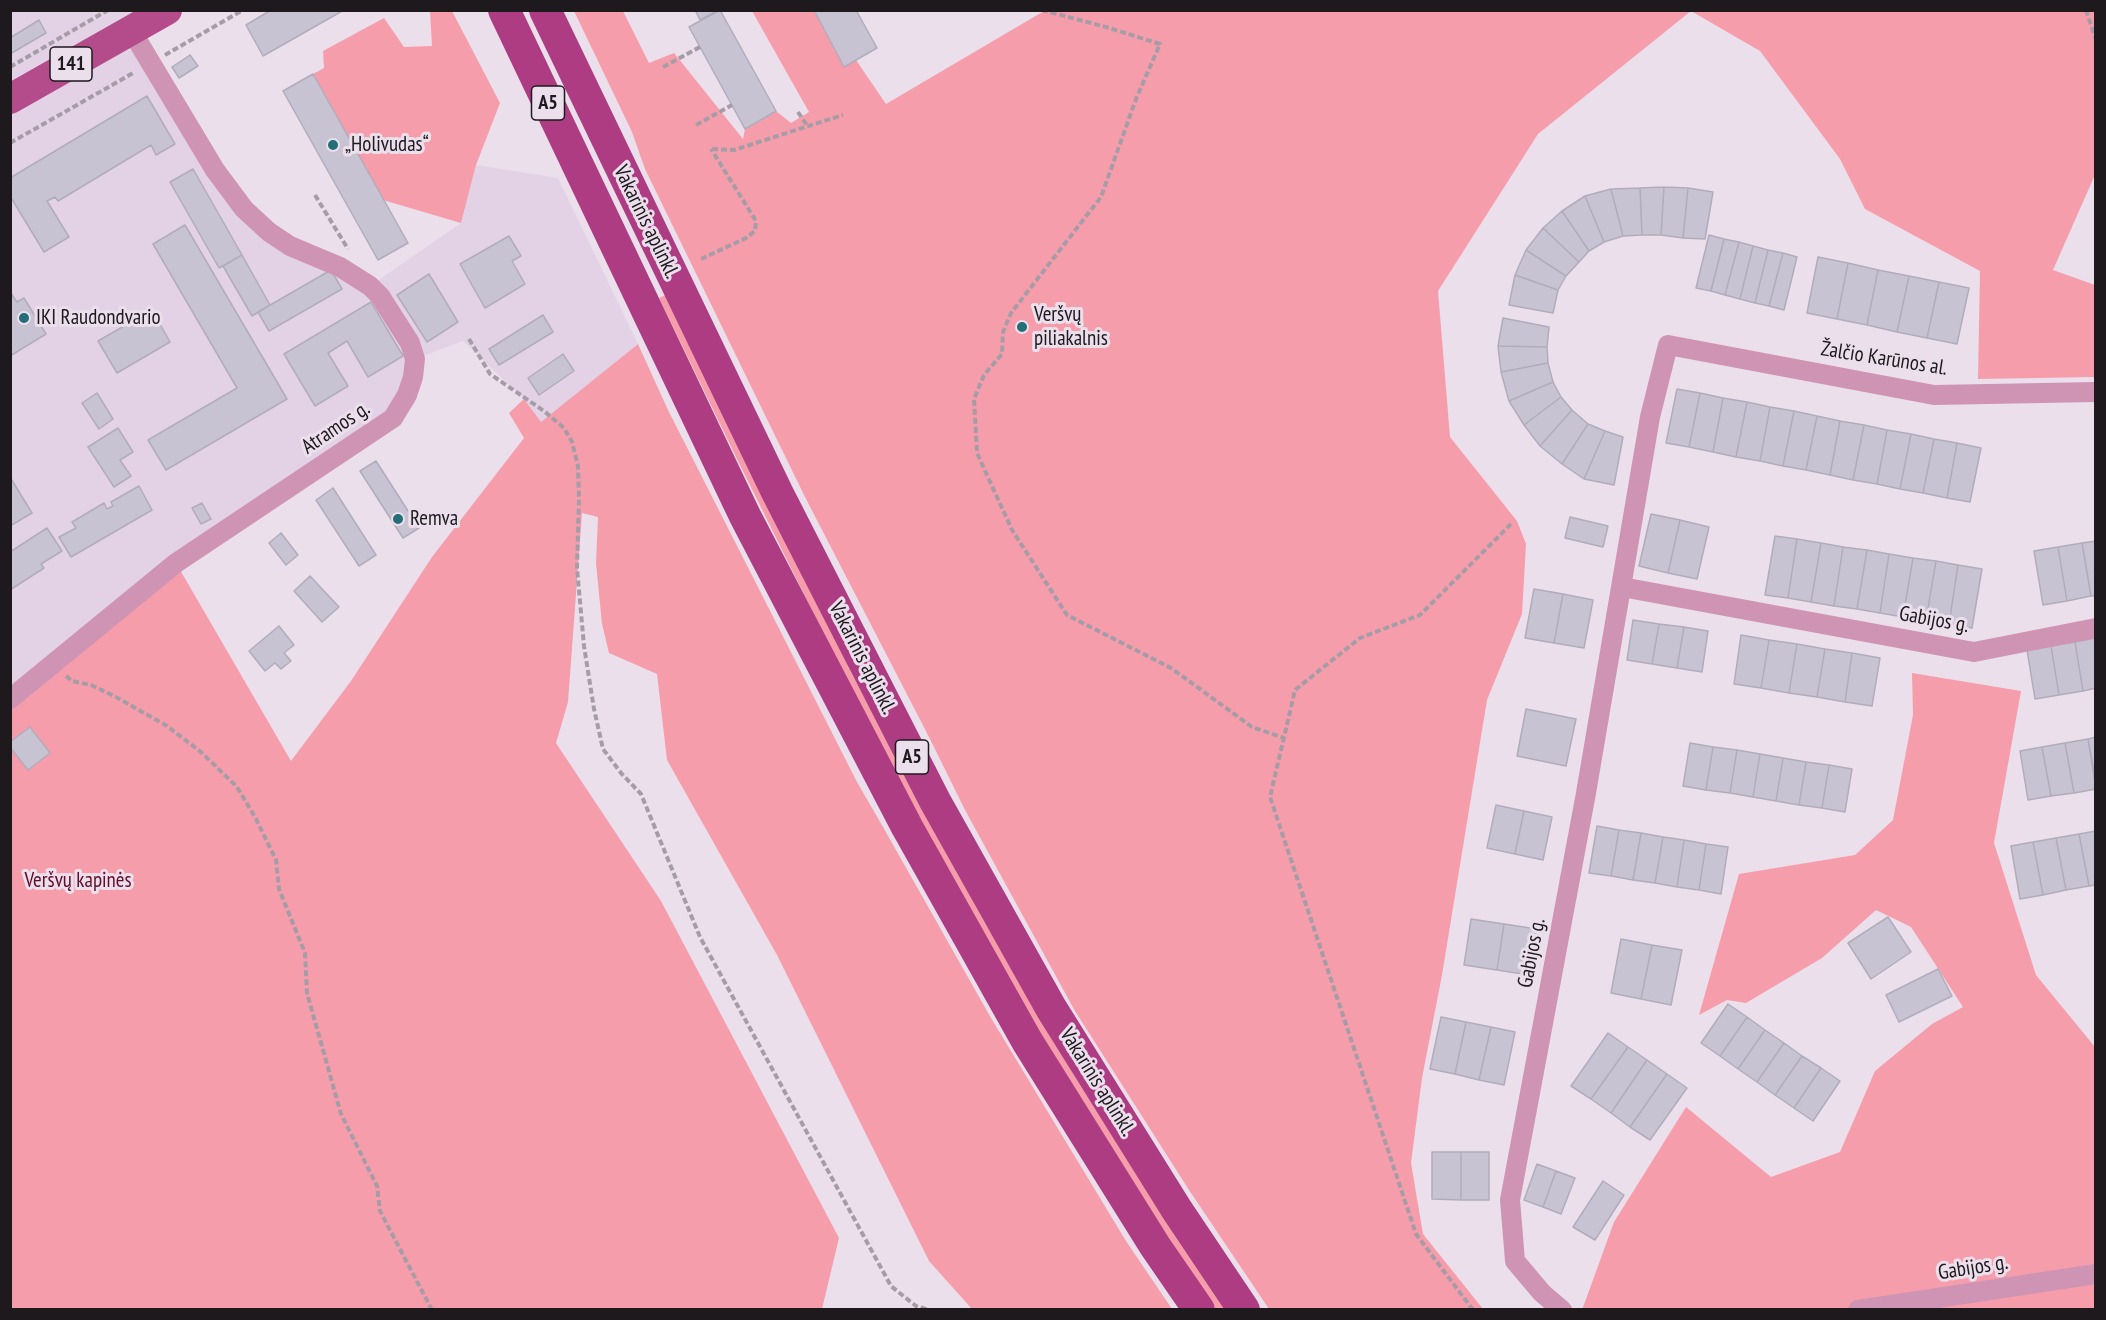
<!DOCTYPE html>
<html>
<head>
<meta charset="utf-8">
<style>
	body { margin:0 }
	#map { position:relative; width:2106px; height:1320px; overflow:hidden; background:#ebdfec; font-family:"PT Sans Narrow",sans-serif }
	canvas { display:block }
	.frame { position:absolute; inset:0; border:12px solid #1d191d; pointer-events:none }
</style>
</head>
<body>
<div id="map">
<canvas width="2106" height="1320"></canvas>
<div class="frame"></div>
</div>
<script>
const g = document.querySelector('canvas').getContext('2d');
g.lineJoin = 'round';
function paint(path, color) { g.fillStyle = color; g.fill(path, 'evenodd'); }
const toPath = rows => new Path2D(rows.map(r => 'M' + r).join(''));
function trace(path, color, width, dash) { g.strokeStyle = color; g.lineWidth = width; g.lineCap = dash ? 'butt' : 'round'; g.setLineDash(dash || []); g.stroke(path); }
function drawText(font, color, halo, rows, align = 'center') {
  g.font = font + ' "PT Sans Narrow",sans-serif'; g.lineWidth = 6; g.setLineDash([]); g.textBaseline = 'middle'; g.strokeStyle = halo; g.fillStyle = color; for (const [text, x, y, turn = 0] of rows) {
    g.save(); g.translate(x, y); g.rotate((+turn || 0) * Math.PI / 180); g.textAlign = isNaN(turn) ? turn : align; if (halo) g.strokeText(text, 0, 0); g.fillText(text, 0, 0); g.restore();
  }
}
const built = toPath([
	[11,11,167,11,131,29,244,209,370,286,461,223,476,165,558,178,638,344,541,423,524,399,463,341,415,359,393,418,176,563,11,698]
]);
const green = toPath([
	[430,11,452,11,500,103,476,165,461,223,383,200,313,74,324,68,323,51,384,18,404,47,432,46],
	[574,11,623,11,649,63,674,53,743,139,745,129,776,111,791,123,809,112,752,11,814,11,844,66,856,60,886,104,1044,11,2095,11,2094,177,2053,270,2095,285,2095,377,1978,379,1980,271,1865,209,1840,159,1760,51,1691,11,1538,134,1438,291,1450,437,1517,521,1526,544,1522,614,1487,700,1442,975,1422,1078,1411,1163,1423,1234,1483,1309,1269,1309,1189,1190,1075,1011,965,810,929,737,805,497,645,169,632,132],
	[668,294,853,676,981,916,1074,1075,1166,1219,1227,1309,1216,1309,1157,1223,1069,1081,974,921,846,679,737,459,659,298],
	[638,344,668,410,857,782,883,827,991,1018,1126,1241,1172,1309,972,1309,929,1261,777,955,667,760,657,674,609,653,602,624,596,563,598,517,582,513,568,702,556,743,661,901,839,1238,822,1309,11,1309,10,699,176,563,291,761,351,681,432,557,524,438,509,413,524,399,541,422],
	[1912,673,2021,691,1994,843,2036,975,2095,1047,2095,1309,1582,1310,1614,1222,1686,1107,1771,1177,1840,1152,1875,1071,1932,1024,1963,1007,1911,927,1876,910,1822,958,1746,1003,1727,1000,1699,1015,1739,874,1855,855,1893,820,1913,715]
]);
const building = toPath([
	[271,10,344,10,263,56,246,25,271,10],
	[695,10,717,10,717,11,700,20,695,10],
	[720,10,776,111,745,129,689,27,720,10],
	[814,10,856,10,877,48,844,67,814,10],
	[39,20,46,33,10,54,10,38,39,20],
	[190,55,198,66,179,78,172,67,190,55],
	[313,74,408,243,378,260,283,91,313,74],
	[147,96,175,144,156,155,151,145,58,201,55,197,47,201,69,237,44,252,10,196,10,178,147,96],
	[193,169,242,255,219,268,170,182,193,169],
	[1664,187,1688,188,1683,238,1661,235,1664,187],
	[1664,187,1661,235,1642,235,1640,188,1664,187],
	[1640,188,1642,235,1623,236,1611,189,1640,188],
	[1688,188,1713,192,1705,239,1683,238,1688,188],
	[1611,189,1623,236,1604,242,1585,196,1611,189],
	[1585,196,1604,242,1589,251,1562,211,1585,196],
	[1562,211,1589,251,1579,262,1543,228,1562,211],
	[185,225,287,399,166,470,148,440,237,388,153,244,185,225],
	[1543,228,1579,262,1566,276,1526,250,1543,228],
	[1709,235,1724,239,1711,291,1696,288,1709,235],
	[509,236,521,256,512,261,525,284,485,308,460,264,509,236],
	[1724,239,1739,242,1725,295,1711,291,1724,239],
	[1739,242,1753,246,1740,299,1725,295,1739,242],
	[1753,246,1768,250,1755,303,1740,299,1753,246],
	[1526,250,1566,276,1558,290,1515,275,1526,250],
	[1768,250,1783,253,1769,306,1755,303,1768,250],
	[1783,253,1797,257,1784,310,1769,306,1783,253],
	[242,255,270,305,252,316,223,266,242,255],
	[1818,257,1848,263,1837,319,1807,313,1818,257],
	[1848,263,1878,270,1867,325,1837,319,1848,263],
	[331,270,342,289,269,331,258,312,331,270],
	[1878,270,1909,276,1897,332,1867,325,1878,270],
	[429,274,458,322,427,342,397,295,429,274],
	[1515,275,1558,290,1553,313,1509,305,1515,275],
	[1909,276,1939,282,1927,338,1897,332,1909,276],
	[1939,282,1969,288,1957,344,1927,338,1939,282],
	[10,292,17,302,24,298,46,334,10,356,10,292],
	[371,302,403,356,368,377,347,341,328,353,348,386,315,406,284,354,371,302],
	[152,310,170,342,117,373,98,341,152,310],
	[543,315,553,332,499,365,489,349,543,315],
	[1503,318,1549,327,1547,347,1498,346,1503,318],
	[1498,346,1547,347,1548,363,1501,372,1498,346],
	[563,354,574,371,539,395,528,378,563,354],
	[1548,363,1553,382,1509,401,1501,372,1548,363],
	[1553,382,1561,397,1524,425,1509,401,1553,382],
	[1677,389,1700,393,1689,447,1666,443,1677,389],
	[97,393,113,419,99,429,82,403,97,393],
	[1700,393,1723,398,1713,452,1689,447,1700,393],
	[1561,397,1572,410,1540,446,1524,425,1561,397],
	[1723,398,1747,402,1736,457,1713,452,1723,398],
	[1747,402,1770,407,1760,461,1736,457,1747,402],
	[1770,407,1794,411,1783,466,1760,461,1770,407],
	[1572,410,1588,424,1562,464,1540,446,1572,410],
	[1794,411,1817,416,1806,470,1783,466,1794,411],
	[1817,416,1840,421,1830,475,1806,470,1817,416],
	[1840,421,1864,425,1853,480,1830,475,1840,421],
	[1588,424,1605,431,1584,479,1562,464,1588,424],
	[1864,425,1887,430,1877,484,1853,480,1864,425],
	[118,428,133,452,120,460,131,476,114,487,88,447,118,428],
	[1887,430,1911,434,1900,489,1877,484,1887,430],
	[1605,431,1623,437,1614,485,1584,479,1605,431],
	[1911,434,1934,439,1923,493,1900,489,1911,434],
	[1934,439,1957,443,1947,498,1923,493,1934,439],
	[1957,443,1981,448,1970,502,1947,498,1957,443],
	[376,461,419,528,403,538,360,471,376,461],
	[10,477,32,513,10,526,10,477],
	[139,486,152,510,71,557,59,537,76,528,72,522,104,503,107,509,113,506,111,502,139,486],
	[333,488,376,555,359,566,316,500,333,488],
	[202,503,211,519,201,524,192,508,202,503],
	[1651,514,1680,520,1668,573,1639,566,1651,514],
	[1570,517,1608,526,1603,547,1565,538,1570,517],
	[1680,520,1709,527,1697,579,1668,573,1680,520],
	[47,528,62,551,41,564,44,568,10,590,10,552,47,528],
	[281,533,298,555,286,565,269,543,281,533],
	[1775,536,1797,539,1788,598,1765,595,1775,536],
	[1797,539,1821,543,1811,602,1788,598,1797,539],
	[2096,541,2096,596,2091,596,2082,543,2096,541],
	[1821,543,1843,547,1834,606,1811,602,1821,543],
	[2082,543,2091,596,2067,601,2058,547,2082,543],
	[1843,547,1867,550,1857,609,1834,606,1843,547],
	[2058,547,2067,601,2043,605,2034,551,2058,547],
	[1867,550,1889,554,1880,613,1857,609,1867,550],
	[1889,554,1913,558,1903,617,1880,613,1889,554],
	[1913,558,1936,561,1926,620,1903,617,1913,558],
	[1936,561,1958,565,1949,624,1926,620,1936,561],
	[1958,565,1982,569,1972,628,1949,624,1958,565],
	[310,576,339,607,322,622,294,591,310,576],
	[1534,589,1563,594,1554,643,1525,638,1534,589],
	[1563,594,1593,600,1584,648,1554,643,1563,594],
	[1633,620,1659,624,1652,664,1627,660,1633,620],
	[1659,624,1684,627,1677,668,1652,664,1659,624],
	[279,626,294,645,284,653,291,661,281,669,275,663,265,671,249,651,279,626],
	[1684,627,1708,631,1702,672,1677,668,1684,627],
	[1741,635,1769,640,1761,688,1734,684,1741,635],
	[2096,638,2096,688,2083,691,2075,642,2096,638],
	[1769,640,1797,644,1789,693,1761,688,1769,640],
	[2075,642,2083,691,2059,695,2051,646,2075,642],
	[1797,644,1825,649,1817,697,1789,693,1797,644],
	[2051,646,2059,695,2035,699,2027,650,2051,646],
	[1825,649,1852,653,1845,702,1817,697,1825,649],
	[1852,653,1880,658,1872,706,1845,702,1852,653],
	[1526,709,1576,719,1566,766,1517,756,1526,709],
	[30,727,50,753,28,770,10,747,10,742,30,727],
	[2096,737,2096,782,2088,739,2096,737],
	[2088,739,2096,789,2074,793,2065,743,2088,739],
	[1690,743,1713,747,1706,790,1683,786,1690,743],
	[2065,743,2074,793,2051,796,2042,747,2065,743],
	[1713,747,1737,750,1730,793,1706,790,1713,747],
	[2042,747,2051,796,2028,800,2020,751,2042,747],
	[1737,750,1760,754,1753,797,1730,793,1737,750],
	[1760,754,1783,758,1776,801,1753,797,1760,754],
	[1783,758,1806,762,1799,805,1776,801,1783,758],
	[1806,762,1829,765,1822,808,1799,805,1806,762],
	[1829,765,1852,769,1845,812,1822,808,1829,765],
	[1496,805,1524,811,1515,854,1487,848,1496,805],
	[1524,811,1552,817,1543,860,1515,854,1524,811],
	[1597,826,1619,830,1611,876,1589,873,1597,826],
	[1619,830,1641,833,1633,880,1611,876,1619,830],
	[2096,831,2096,885,2089,886,2079,834,2096,831],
	[1641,833,1663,837,1655,883,1633,880,1641,833],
	[2079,834,2089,886,2066,890,2056,838,2079,834],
	[1663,837,1684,840,1677,887,1655,883,1663,837],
	[2056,838,2066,890,2043,895,2033,842,2056,838],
	[1684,840,1706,844,1699,890,1677,887,1684,840],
	[2033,842,2043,895,2020,899,2011,846,2033,842],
	[1706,844,1728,847,1721,894,1699,890,1706,844],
	[1888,917,1911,952,1871,979,1848,943,1888,917],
	[1471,919,1504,924,1497,970,1464,965,1471,919],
	[1504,924,1537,929,1529,975,1497,970,1504,924],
	[1621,939,1652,945,1641,999,1611,993,1621,939],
	[1652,945,1682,950,1671,1005,1641,999,1652,945],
	[1938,969,1952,996,1899,1022,1886,995,1938,969],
	[1728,1004,1747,1017,1720,1056,1701,1043,1728,1004],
	[1441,1017,1466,1022,1455,1074,1430,1069,1441,1017],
	[1747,1017,1765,1030,1738,1069,1720,1056,1747,1017],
	[1466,1022,1491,1027,1479,1080,1455,1074,1466,1022],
	[1491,1027,1515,1032,1504,1085,1479,1080,1491,1027],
	[1765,1030,1784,1043,1757,1082,1738,1069,1765,1030],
	[1608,1033,1628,1047,1591,1099,1571,1086,1608,1033],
	[1784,1043,1802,1056,1775,1095,1757,1082,1784,1043],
	[1628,1047,1647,1060,1611,1113,1591,1099,1628,1047],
	[1802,1056,1821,1068,1794,1108,1775,1095,1802,1056],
	[1647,1060,1667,1074,1630,1127,1611,1113,1647,1060],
	[1821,1068,1840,1081,1813,1121,1794,1108,1821,1068],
	[1667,1074,1687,1088,1650,1140,1630,1127,1667,1074],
	[1432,1152,1461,1152,1461,1200,1432,1199,1432,1152],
	[1461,1152,1489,1152,1489,1200,1461,1200,1461,1152],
	[1537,1164,1556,1171,1543,1207,1524,1200,1537,1164],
	[1556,1171,1575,1178,1561,1214,1543,1207,1556,1171],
	[1603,1181,1624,1195,1595,1240,1573,1227,1603,1181]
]);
const path = toPath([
	[1042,10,1106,27,1160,44,1136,99,1101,197,1011,313,1003,332,1002,354,984,375,974,399,977,453,1012,530,1067,615,1171,668,1252,727,1284,738],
	[2086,10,2096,40],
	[165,55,243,10],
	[10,67,108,10],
	[663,67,700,47],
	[798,112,808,127],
	[696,125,732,105],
	[10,143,135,72],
	[712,149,734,150,843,115],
	[315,195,348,249],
	[701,259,746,238,755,231,756,221,711,149],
	[469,339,490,374,544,411,564,428,572,442,578,466,579,499,577,568,584,646,594,709,603,749,621,773,641,794,700,937,891,1286,916,1306,929,1310],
	[66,676,72,681,91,685,114,696,167,726,201,752,237,787,255,817,276,860,279,889,305,953,307,993,341,1114,377,1186,380,1211,432,1310],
	[1473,1310,1416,1234,1270,797,1295,690,1360,638,1420,615,1511,524]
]);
const minor = toPath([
	[1622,587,1974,652,2096,628],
	[10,699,176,563,393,418,407,395,413,377,415,359,410,343,380,296,370,286,340,267,290,246,269,232,244,209,215,170,131,30],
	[1562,1310,1542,1293,1515,1261,1510,1200,1586,793,1650,417,1668,345,1934,395,2096,392],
	[1858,1310,2096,1274]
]);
const primary = toPath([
	[10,99,167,10]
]);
const trunk = toPath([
	[504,10,745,516,907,827,1027,1041,1155,1246,1199,1310],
	[545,10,777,492,935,801,1051,1008,1177,1210,1244,1310]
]);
const markers = [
	[333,145,6,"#246e77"],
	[24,318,6,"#246e77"],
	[1022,327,6,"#246e77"],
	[398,519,6,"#246e77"]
];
const shields = [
	[71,64,42],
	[548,103,33],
	[912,757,33]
];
const shieldNames = [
	["141",71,64],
	["A5",548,103],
	["A5",912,757]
];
const poiNames = [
	["„Holivudas“",345,145],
	["Veršvų",1034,315],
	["piliakalnis",1034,339],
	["IKI Raudondvario",36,318],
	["Remva",410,519]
];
const streetNames = [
	["Vakarinis aplinkl.",646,222,64],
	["Žalčio Karūnos al.",1884,359,9],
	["Atramos g.",336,428,-34],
	["Gabijos g.",1934,620,10],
	["Vakarinis aplinkl.",862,658,63],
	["Gabijos g.",1532,953,-79],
	["Vakarinis aplinkl.",1097,1082,58],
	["Gabijos g.",1973,1268,-9]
];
const parkNames = [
	["Veršvų kapinės",78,881]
];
paint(built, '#e3d2e5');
paint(green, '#f69dac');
paint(building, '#c8c3d2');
trace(building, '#b1acbb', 1.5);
trace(path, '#a59ca6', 4, [6, 3]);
trace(minor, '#cf94b4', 20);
trace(primary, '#b44c8b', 30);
trace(trunk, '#ae3c83', 32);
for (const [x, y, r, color] of markers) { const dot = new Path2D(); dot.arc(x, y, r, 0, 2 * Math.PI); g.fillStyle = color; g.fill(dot); trace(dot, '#ebdfec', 2); }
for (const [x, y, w] of shields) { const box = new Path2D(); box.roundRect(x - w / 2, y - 17, w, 34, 4.5); g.fillStyle = '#ebdfec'; g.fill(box); trace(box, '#1d191d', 1.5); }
drawText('bold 20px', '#1d191d', null, shieldNames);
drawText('21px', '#1d191d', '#ebdfec', poiNames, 'left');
drawText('21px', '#1d191d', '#ebdfec', streetNames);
drawText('21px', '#640c28', '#ebdfec', parkNames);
</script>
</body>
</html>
